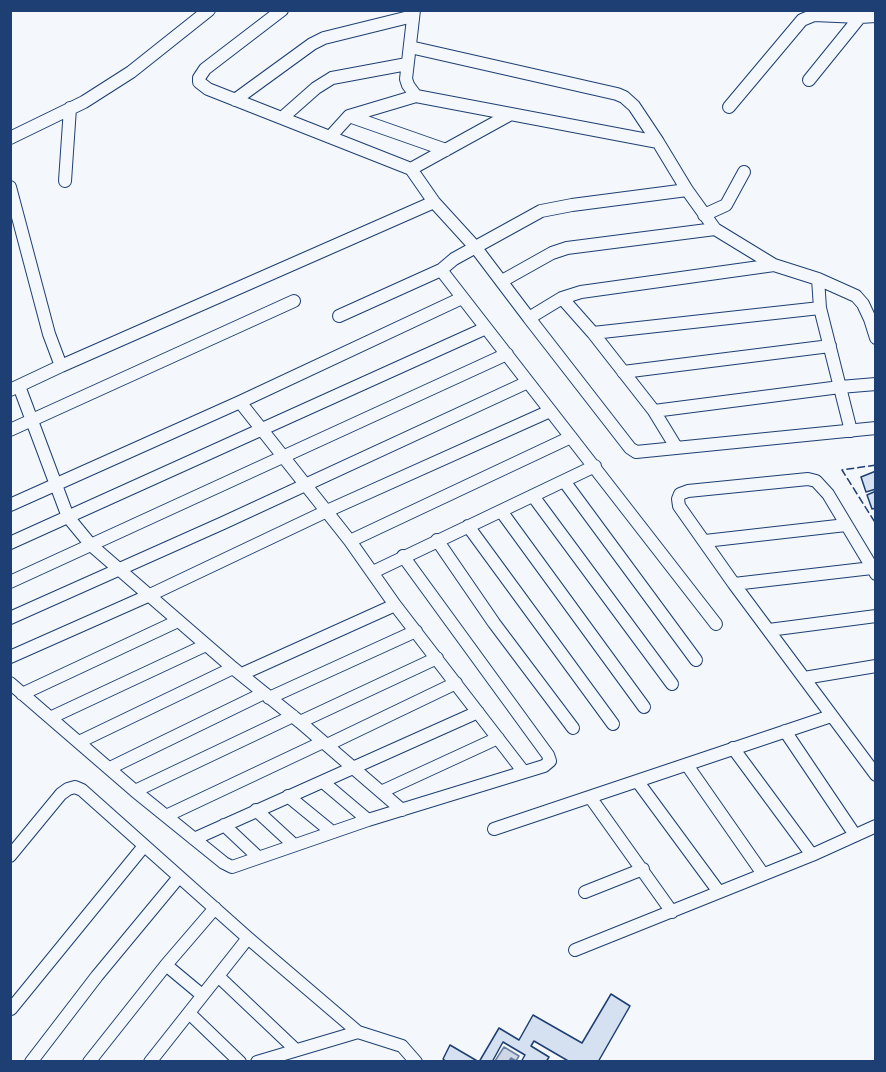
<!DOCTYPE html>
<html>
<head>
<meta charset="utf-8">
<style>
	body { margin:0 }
	#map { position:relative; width:886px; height:1072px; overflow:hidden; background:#f4f7fb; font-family:"Work Sans",sans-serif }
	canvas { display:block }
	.frame { position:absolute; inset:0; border:12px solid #1d3f73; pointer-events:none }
</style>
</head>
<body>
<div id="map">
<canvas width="886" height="1072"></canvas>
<div class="frame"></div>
</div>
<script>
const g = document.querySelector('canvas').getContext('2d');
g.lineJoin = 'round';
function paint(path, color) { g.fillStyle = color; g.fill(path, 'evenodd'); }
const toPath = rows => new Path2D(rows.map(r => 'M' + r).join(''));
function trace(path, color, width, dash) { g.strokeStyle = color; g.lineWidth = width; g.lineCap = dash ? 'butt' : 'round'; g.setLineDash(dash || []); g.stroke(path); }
const water = toPath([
	[504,1047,519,1056,516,1061,511,1058,509,1061,495,1061,504,1047]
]);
const building = toPath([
	[876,471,876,489,866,492,861,477,876,471],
	[876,491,876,508,872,509,867,495,876,491],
	[611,994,630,1006,598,1062,570,1062,534,1041,531,1046,549,1057,546,1062,521,1062,525,1055,503,1042,492,1062,479,1062,499,1028,519,1040,533,1015,582,1043,611,994],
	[450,1045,479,1062,447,1062,443,1059,450,1045]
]);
const minor = toPath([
	[282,10,205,69,199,78,199,82,208,89,411,169,434,202,476,248,529,318,562,298,581,292,774,265],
	[414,10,406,79,408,85,416,96],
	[410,47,617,94,624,97,634,106,658,142],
	[809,80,860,17,876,16],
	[235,100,312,44,324,38,413,16],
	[729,107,802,20,814,15,860,17],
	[349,116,446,150],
	[282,118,316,88,332,78,407,64],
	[330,137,349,116,416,96,658,142,687,190,715,229,774,265,818,279,856,296,863,304,870,319,876,338],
	[10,138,84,102,131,72,209,10],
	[411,169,509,115],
	[65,181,70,108],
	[10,187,49,334,61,366],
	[687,190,572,205,541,211,454,259,441,270,716,624],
	[704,215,726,205,744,172],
	[818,279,820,308,851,431],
	[502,281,552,253,567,248,715,229],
	[562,298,593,333,654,411,676,447],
	[339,316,441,270],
	[529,318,630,448,636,452,876,428],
	[593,333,820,308],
	[623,372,830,346],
	[19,386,68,517,91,545,233,668,300,722,402,810],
	[10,390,61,366,434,202],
	[240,402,350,541,395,605,523,771],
	[654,411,840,387,876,384],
	[10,430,294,301],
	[564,481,696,660],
	[533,496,672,684],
	[10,505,240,402,462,298],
	[501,511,644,707],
	[468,526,613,724],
	[437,540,494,623,573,728],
	[350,541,571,437],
	[705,541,846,525],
	[10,543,486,328],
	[373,572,595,466],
	[876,574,828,494,816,481,808,479,688,491,680,494,678,499,679,506,734,584,876,775],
	[10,582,507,354],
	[734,584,872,568],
	[10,618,223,523,528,382],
	[769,630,876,616],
	[10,657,150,595,327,511,550,411],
	[242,674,395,605],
	[804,678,876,666],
	[10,683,135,791,224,863,232,867,368,820,544,766,550,761,548,755,403,556],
	[22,694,178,621],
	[269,698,416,631],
	[52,717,206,645],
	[300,722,437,658],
	[785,731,855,835],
	[79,742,233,668],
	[327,745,456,683],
	[733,748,812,855],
	[687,765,763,874],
	[110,768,264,693],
	[323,782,368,820],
	[638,782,719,892],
	[135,791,293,716],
	[383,791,498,738],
	[288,796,332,832],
	[590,797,672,912],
	[256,810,294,845],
	[166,816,323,742],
	[224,825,258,857],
	[494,829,831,716],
	[194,839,478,712],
	[10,856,61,794,68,789,75,787,82,790,248,938,358,1032,402,1046,416,1062],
	[585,892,643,869],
	[575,950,812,855,876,826],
	[166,965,202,995],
	[218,976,296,1050],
	[11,1009,144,846],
	[189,1013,240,1062],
	[31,1062,97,976,179,877],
	[89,1062,166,965,215,908],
	[150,1062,248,938],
	[257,1062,358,1032]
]);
const fence = toPath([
	[876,465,842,470,876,524]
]);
paint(water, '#cfd7e4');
trace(water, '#687fa3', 1.5);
paint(building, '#d5e0f0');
trace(building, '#1d3f73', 1.5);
trace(minor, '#1d3f73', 14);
trace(minor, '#f4f7fb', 12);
trace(fence, '#1d3f73', 1.5, [8, 3]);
</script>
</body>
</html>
